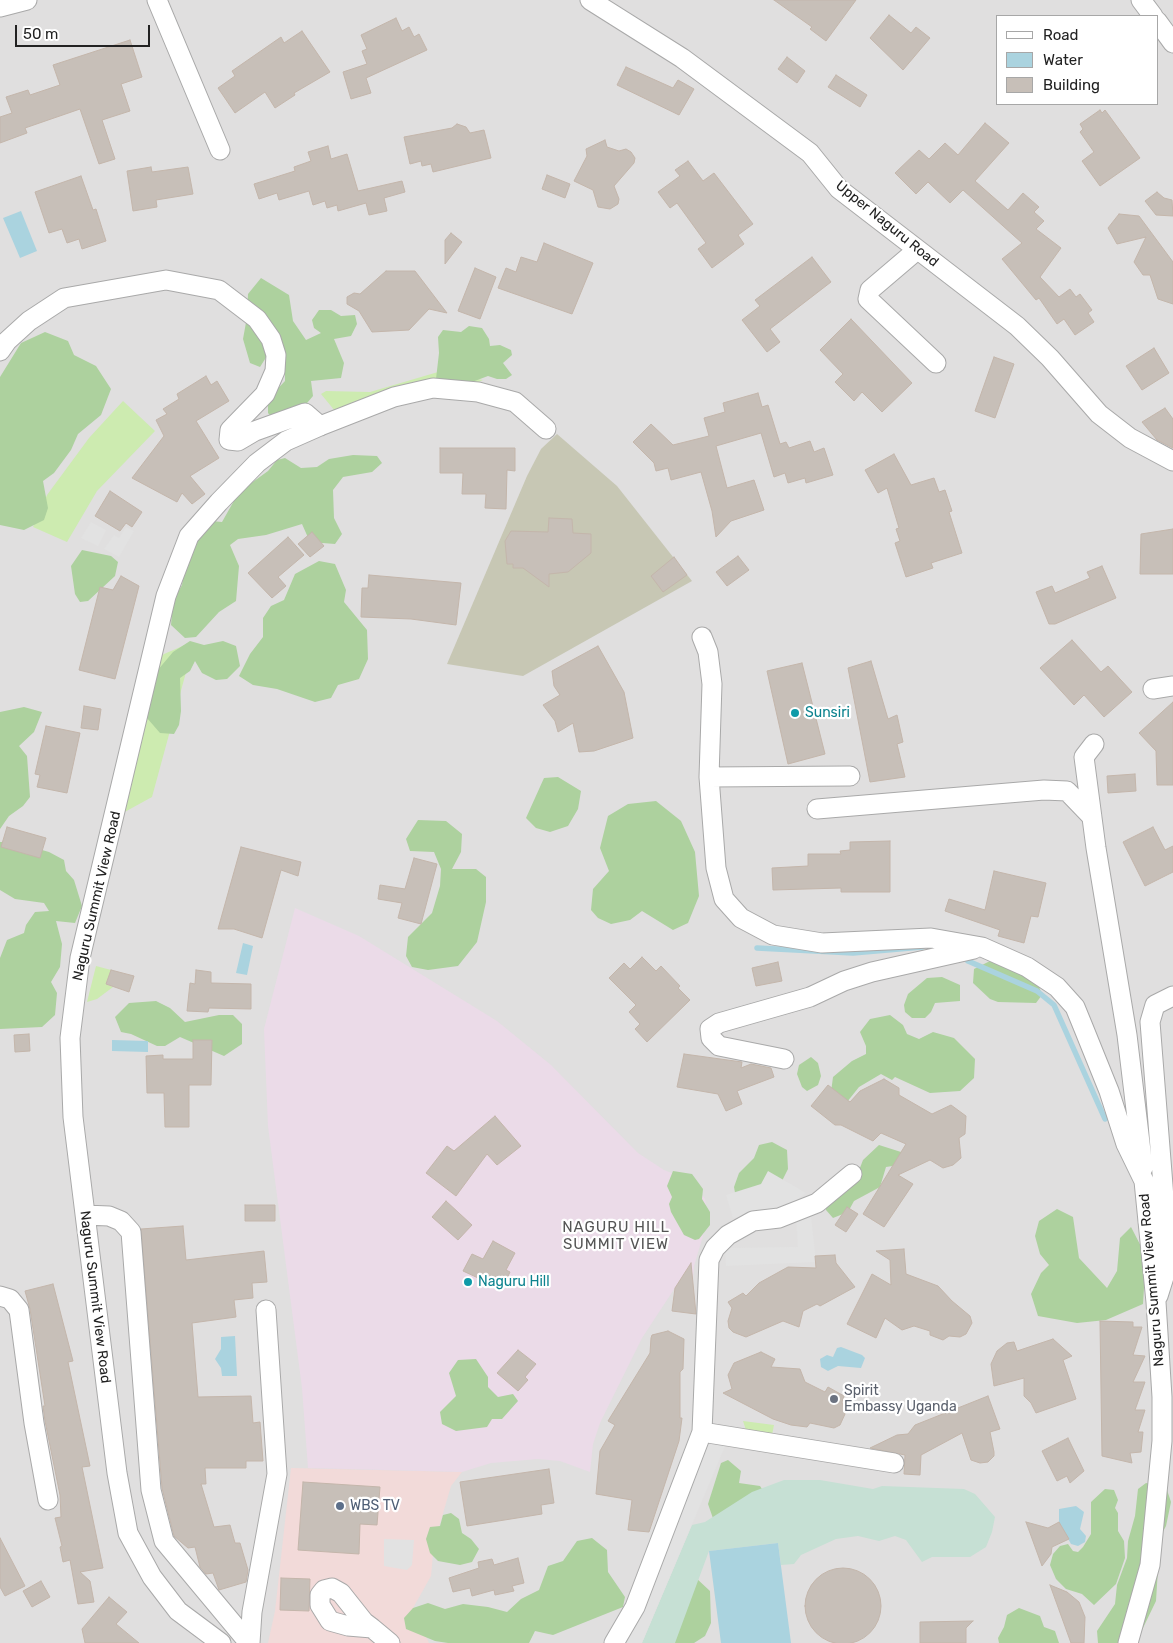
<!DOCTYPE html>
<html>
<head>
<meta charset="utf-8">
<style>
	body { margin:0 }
	#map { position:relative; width:1173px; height:1643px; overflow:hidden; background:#f2efe9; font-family:Rubik,sans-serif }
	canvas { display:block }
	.legend { position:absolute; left:996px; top:15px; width:162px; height:90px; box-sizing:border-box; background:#fff; border:1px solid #a7a7a7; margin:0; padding:6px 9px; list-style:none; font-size:15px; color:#222 }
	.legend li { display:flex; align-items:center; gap:10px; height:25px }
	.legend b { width:25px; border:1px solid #a7a7a7 }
	.scale { position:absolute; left:15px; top:25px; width:135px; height:22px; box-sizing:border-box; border:2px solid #222; border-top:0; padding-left:6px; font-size:15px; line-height:18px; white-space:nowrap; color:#222; -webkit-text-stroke:4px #fff; paint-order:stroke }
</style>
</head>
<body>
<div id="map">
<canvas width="1173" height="1643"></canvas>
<ul class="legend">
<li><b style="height:6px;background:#fff"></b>Road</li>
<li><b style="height:14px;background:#aad3df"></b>Water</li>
<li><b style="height:14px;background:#c7bfb8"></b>Building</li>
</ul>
<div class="scale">50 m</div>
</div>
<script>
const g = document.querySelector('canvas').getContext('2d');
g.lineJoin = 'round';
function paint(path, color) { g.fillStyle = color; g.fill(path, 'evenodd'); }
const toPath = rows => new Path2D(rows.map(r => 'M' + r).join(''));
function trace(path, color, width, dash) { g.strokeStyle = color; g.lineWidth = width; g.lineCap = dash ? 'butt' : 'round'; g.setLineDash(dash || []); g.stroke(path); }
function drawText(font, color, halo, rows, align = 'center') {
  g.font = font + ' Rubik,sans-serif'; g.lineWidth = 4.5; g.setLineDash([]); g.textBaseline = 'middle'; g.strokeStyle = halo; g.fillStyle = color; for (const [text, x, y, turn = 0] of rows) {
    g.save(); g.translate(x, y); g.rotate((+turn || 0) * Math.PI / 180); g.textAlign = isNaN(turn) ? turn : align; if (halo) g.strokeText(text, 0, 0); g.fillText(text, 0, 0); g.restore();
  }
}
const residential = toPath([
	[0,0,1173,0,1173,1643,0,1643],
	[997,16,1157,16,1157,104,997,104]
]);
const commercial = toPath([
	[291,1468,462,1472,451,1486,434,1544,431,1576,413,1608,429,1643,268,1643,275,1611]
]);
const industrial = toPath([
	[295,908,359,936,497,1021,551,1065,638,1153,664,1170,694,1182,705,1199,708,1219,694,1266,693,1280,686,1271,642,1338,600,1423,593,1444,590,1472,560,1461,538,1459,491,1463,462,1472,308,1468,302,1388,268,1126,264,1029]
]);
const construction = toPath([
	[557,434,617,486,692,581,523,676,447,664,527,476,541,449]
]);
const grass = toPath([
	[438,372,483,380,472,385,335,411,321,394,326,391,370,392],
	[123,401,155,431,97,491,67,542,33,527,47,495,89,438],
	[185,645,188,665,152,797,121,814,158,659,164,654],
	[96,966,111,970,106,984,113,987,97,999,87,1002],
	[743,1421,774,1425,772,1435,746,1430]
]);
const forest = toPath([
	[261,278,289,295,293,321,306,340,321,333,314,328,312,320,319,310,331,310,341,316,355,315,357,324,351,336,334,339,344,363,341,378,311,381,313,396,290,423,279,426,268,413,268,399,285,381,285,366,277,340,260,367,250,363,243,339,247,317,248,294],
	[469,326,482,328,489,339,490,346,500,345,511,350,512,355,503,363,512,375,506,379,497,379,488,376,464,385,442,382,436,379,439,353,438,337,443,330,461,332],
	[45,332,68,341,74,355,96,366,111,389,101,415,78,434,71,450,54,473,43,481,48,508,44,520,24,530,0,525,0,377,21,343],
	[353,455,377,456,382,463,372,472,343,477,333,490,334,518,342,534,335,544,310,542,302,524,266,535,238,539,230,545,239,566,236,601,219,612,196,637,185,638,171,625,173,601,182,585,185,565,197,535,211,521,222,522,239,492,268,471,277,460,285,458,301,468,317,467,329,459],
	[82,550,111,556,118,562,115,576,88,601,80,602,75,594,71,566],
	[319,561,335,564,346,590,344,602,367,630,368,659,359,679,338,685,331,698,315,702,277,689,253,685,239,676,250,654,263,637,263,618,271,606,284,600,295,574],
	[190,641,204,645,223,641,236,646,240,666,227,679,216,680,202,673,195,661,190,671,180,678,181,711,179,725,174,734,160,733,147,718,147,696,157,671,173,652],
	[24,707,42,712,34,732,19,746,27,756,30,797,23,806,9,816,0,829,0,712],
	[558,777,581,791,578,809,568,826,550,832,536,828,526,818,544,778],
	[656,801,681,821,695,852,699,896,688,923,673,930,642,911,630,920,611,924,598,918,591,910,593,889,609,871,600,848,608,816,628,804],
	[418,820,446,821,462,834,461,852,452,869,476,869,486,877,486,902,477,942,458,966,428,970,412,967,406,956,408,937,432,913,440,886,441,869,434,852,410,851,406,839],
	[0,842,14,842,49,852,64,860,66,871,74,880,82,906,75,923,56,921,62,944,60,967,51,982,57,993,55,1015,42,1027,0,1029,0,958,7,940,24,933,26,925,35,912,49,911,44,903,15,899,0,890],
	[992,960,1037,981,1042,995,1036,1003,998,1002,990,999,973,983,974,969],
	[942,977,960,985,960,1001,935,1003,931,1012,925,1018,912,1018,905,1012,904,1005,908,994,927,978],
	[156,1001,170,1008,185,1022,219,1015,233,1015,242,1024,242,1044,224,1056,180,1037,165,1046,157,1046,131,1034,121,1032,115,1017,129,1003],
	[890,1015,903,1025,907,1034,919,1039,933,1032,954,1038,975,1059,974,1078,960,1091,930,1093,895,1077,892,1080,881,1074,859,1087,843,1107,831,1092,833,1077,852,1061,866,1054,866,1046,860,1032,870,1019],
	[811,1057,818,1063,821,1076,818,1085,807,1091,802,1087,797,1074,799,1065],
	[772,1142,787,1150,788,1169,780,1185,737,1204,734,1187,739,1173,754,1158,759,1145],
	[879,1145,901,1152,903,1161,899,1165,886,1167,880,1187,854,1201,848,1212,833,1218,826,1210,826,1200,858,1173,863,1160],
	[673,1171,692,1174,703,1189,702,1199,710,1212,710,1225,699,1239,695,1240,684,1235,671,1212,669,1204,672,1197,667,1186],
	[1057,1209,1073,1217,1079,1258,1107,1288,1117,1271,1120,1238,1131,1227,1146,1256,1143,1304,1106,1320,1077,1323,1038,1316,1031,1294,1041,1273,1049,1265,1040,1254,1035,1236,1039,1221],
	[476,1359,488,1377,488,1387,498,1397,513,1394,518,1401,502,1419,492,1419,487,1427,456,1431,442,1424,440,1412,456,1396,449,1373,458,1360],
	[728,1460,741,1471,739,1483,760,1486,768,1498,715,1524,708,1504,721,1463],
	[1146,1483,1166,1487,1171,1502,1166,1526,1160,1537,1156,1601,1142,1630,1126,1643,1098,1643,1097,1631,1115,1604,1117,1585,1127,1558,1128,1541,1135,1516,1138,1489],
	[1105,1489,1114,1490,1118,1500,1115,1508,1118,1513,1118,1531,1124,1541,1125,1558,1116,1584,1094,1605,1082,1594,1066,1589,1056,1579,1050,1565,1053,1554,1060,1546,1068,1544,1073,1551,1078,1552,1083,1547,1091,1534,1091,1502],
	[451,1513,459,1519,462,1533,471,1539,479,1549,472,1562,460,1565,438,1561,430,1553,426,1539,430,1527,440,1526,443,1515],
	[592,1538,607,1550,608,1572,625,1597,623,1607,553,1635,535,1631,529,1643,448,1643,435,1641,406,1629,404,1618,413,1608,428,1603,445,1609,463,1604,488,1607,507,1612,521,1599,539,1590,548,1566,563,1561,577,1541],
	[696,1578,710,1591,711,1623,705,1636,694,1643,670,1643],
	[1019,1608,1040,1616,1044,1627,1055,1631,1059,1643,999,1643,998,1638,1004,1627,1007,1615]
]);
const wetland = toPath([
	[784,1480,820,1480,873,1489,882,1486,964,1489,975,1494,995,1517,992,1532,986,1547,970,1557,932,1557,922,1562,906,1540,895,1536,879,1541,858,1536,836,1539,801,1555,794,1564,781,1565,778,1543,709,1551,675,1643,642,1643,692,1525,705,1522,752,1492]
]);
const parking = toPath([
	[91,522,106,530,98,546,81,538],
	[126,527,134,531,119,557,104,549,114,535,119,538],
	[768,1171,806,1193,785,1208,733,1218,726,1195,761,1184],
	[796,1216,811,1216,816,1262,726,1266,725,1248,798,1247],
	[704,1441,726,1444,642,1643,624,1643],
	[384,1539,414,1540,412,1565,407,1570,384,1566]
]);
const water = toPath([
	[21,211,37,251,20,258,3,218],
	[243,943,253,946,247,975,236,973],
	[112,1040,148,1041,148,1052,112,1051],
	[235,1336,237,1376,222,1376,221,1368,215,1359,221,1349,221,1337],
	[841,1347,862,1355,865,1358,861,1368,838,1366,828,1371,821,1367,820,1359,827,1355,833,1357,837,1348],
	[1076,1506,1084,1512,1080,1529,1086,1536,1085,1542,1078,1546,1071,1544,1059,1522,1059,1509],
	[778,1543,791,1643,721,1643,709,1551]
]);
const stream = toPath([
	[757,948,853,953,922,947],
	[968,961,1037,991,1054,1005,1105,1119]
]);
const building = toPath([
	[774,0,856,0,826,41,810,29,812,27,774,0],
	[889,15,911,33,916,27,930,38,903,70,870,38,889,15],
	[396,18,402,31,409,27,414,37,419,34,427,50,366,78,371,93,351,99,343,72,367,64,362,51,367,49,361,35,396,18],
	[302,31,330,72,294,93,295,95,275,108,265,92,235,113,218,88,235,76,232,71,281,37,284,43,302,31],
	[130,40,142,77,121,84,130,111,102,120,115,159,99,164,80,109,25,128,27,133,0,143,0,117,12,113,6,97,28,90,30,95,60,85,53,65,130,40],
	[787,57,805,71,797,83,778,69,787,57],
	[626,67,673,88,678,80,694,89,679,115,617,85,626,67],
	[836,75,867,95,860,107,828,87,836,75],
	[1100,110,1102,113,1105,110,1140,158,1100,186,1082,161,1094,152,1080,132,1083,129,1080,124,1100,110],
	[985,123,1009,143,975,181,1008,210,1023,193,1039,207,1034,212,1044,221,1036,229,1061,248,1040,277,1059,297,1070,289,1076,297,1080,294,1092,310,1088,313,1094,322,1075,335,1064,319,1057,324,1039,298,1036,300,1002,259,1022,243,963,190,950,203,928,182,916,194,895,173,919,150,929,159,945,143,958,155,985,123],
	[457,124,466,127,470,133,484,130,491,158,433,172,431,164,422,166,421,161,410,164,404,137,452,128,457,124],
	[605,140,607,147,619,151,626,149,631,152,635,158,634,163,614,186,619,199,618,204,610,209,598,207,593,190,574,181,587,156,586,149,605,140],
	[328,146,331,159,347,154,358,191,402,181,405,192,384,198,387,211,369,215,366,203,338,211,337,205,327,208,325,201,313,205,309,191,279,200,277,193,259,199,254,184,295,171,294,167,311,161,308,152,328,146],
	[688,161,703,181,714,173,753,224,738,235,744,244,712,268,698,249,706,243,677,203,670,208,658,192,680,176,675,170,688,161],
	[151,167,152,172,188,167,193,194,156,200,157,207,133,211,127,171,151,167],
	[547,175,570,184,565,198,542,189,547,175],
	[81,176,93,210,96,209,106,241,82,249,79,239,67,243,62,229,49,233,35,192,81,176],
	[1157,192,1164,198,1172,200,1173,216,1156,215,1145,201,1157,192],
	[1119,214,1139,216,1173,262,1173,304,1158,299,1150,275,1143,275,1134,262,1146,237,1117,244,1108,228,1119,214],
	[451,233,462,242,445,264,445,240,451,233],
	[544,243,593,263,572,314,498,288,506,268,516,272,521,257,537,262,544,243],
	[812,257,831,282,770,329,780,342,767,352,742,320,760,306,755,300,812,257],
	[475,268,496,277,480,319,458,311,475,268],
	[386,271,415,271,447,313,429,309,409,330,372,332,359,311,347,304,347,297,354,293,360,294,386,271],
	[851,319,912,383,882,412,862,392,854,401,835,382,843,374,820,350,851,319],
	[1154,348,1169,373,1142,390,1126,366,1154,348],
	[994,357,1014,364,995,418,975,411,994,357],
	[206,376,211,385,217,381,229,401,196,421,219,458,190,476,205,494,192,504,182,493,177,502,132,478,164,436,156,420,167,414,163,409,179,399,177,394,206,376],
	[758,393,762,407,768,405,780,444,786,442,789,448,810,441,814,452,824,448,833,475,806,483,805,478,788,483,785,473,774,477,761,433,716,446,727,488,754,480,764,510,731,521,716,537,712,511,701,472,671,480,668,468,656,471,654,463,633,442,651,424,673,445,709,436,704,418,725,412,723,403,758,393],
	[1165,408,1173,419,1173,448,1157,440,1142,422,1165,408],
	[440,448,515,448,515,471,507,470,506,509,485,508,486,494,462,494,463,473,440,473,440,448],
	[894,454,911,485,934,478,939,492,945,490,952,511,949,512,962,553,931,563,933,568,906,577,895,543,900,541,896,529,899,528,887,488,878,493,865,470,894,454],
	[110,491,142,512,132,527,126,523,120,531,95,516,110,491],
	[549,518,572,519,573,533,591,534,591,553,568,572,549,574,549,587,523,568,513,568,513,564,507,564,505,541,511,531,548,532,549,518],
	[1173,529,1173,574,1140,574,1141,534,1173,529],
	[312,532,324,546,310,557,298,544,312,532],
	[288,537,304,555,278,577,286,586,272,598,248,573,288,537],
	[738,556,749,570,727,586,716,572,738,556],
	[674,557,687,575,663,592,651,576,674,557],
	[1102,566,1116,598,1055,624,1049,624,1036,592,1052,586,1055,593,1090,578,1087,572,1102,566],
	[369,575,461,583,456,625,411,619,361,617,362,588,368,588,369,575],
	[121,576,139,586,115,679,79,670,100,587,113,590,121,576],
	[1072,640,1101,672,1108,666,1132,692,1104,717,1084,695,1074,705,1040,668,1072,640],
	[598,646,624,692,633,738,594,751,579,752,573,723,558,732,555,721,543,705,560,695,554,686,552,671,598,646],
	[871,661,888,719,897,715,903,742,897,744,905,777,870,782,848,668,871,661],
	[802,663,825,754,788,764,767,671,802,663],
	[1173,702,1173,785,1157,785,1156,751,1139,733,1173,702],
	[84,706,101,709,98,730,81,728,84,706],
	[46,726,80,733,67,793,37,787,40,775,35,774,46,726],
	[1135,774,1136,791,1108,793,1107,776,1135,774],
	[7,827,46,838,40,858,1,847,7,827],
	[1153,827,1165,850,1173,846,1173,872,1145,886,1123,842,1153,827],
	[890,841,890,892,841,892,841,888,773,890,772,868,808,866,808,854,841,854,840,851,850,850,850,842,890,841],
	[241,847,301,862,298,876,281,870,262,938,234,929,218,929,241,847],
	[414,858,437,864,421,924,398,918,402,903,378,899,380,885,405,889,414,858],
	[994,871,1046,883,1038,917,1031,916,1024,943,998,936,1000,930,945,911,949,899,985,910,994,871],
	[642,957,656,971,661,966,680,986,678,988,690,1000,647,1042,635,1029,640,1024,629,1012,636,1005,609,978,624,963,630,969,642,957],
	[778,962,782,981,756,986,752,968,778,962],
	[111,970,134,976,129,992,106,984,111,970],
	[196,970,211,972,211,983,251,984,251,1009,209,1008,208,1012,187,1011,190,983,195,984,196,970],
	[29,1034,30,1051,15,1052,14,1035,29,1034],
	[193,1040,212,1040,211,1085,189,1085,189,1127,165,1127,164,1093,147,1093,146,1056,163,1055,163,1059,193,1059,193,1040],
	[684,1054,742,1062,741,1068,751,1064,771,1068,774,1077,737,1091,742,1104,726,1111,718,1094,677,1087,684,1054],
	[884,1079,899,1088,899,1095,932,1114,951,1105,966,1116,965,1134,959,1138,961,1158,953,1165,943,1168,930,1160,898,1175,913,1184,884,1227,863,1214,906,1144,881,1133,873,1141,841,1125,835,1125,811,1106,828,1085,850,1102,860,1091,884,1079],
	[495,1116,521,1146,497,1165,487,1154,456,1196,426,1173,447,1146,454,1151,495,1116],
	[446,1201,472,1225,458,1240,432,1217,446,1201],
	[245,1205,275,1205,275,1221,245,1221,245,1205],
	[847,1207,858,1214,846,1232,835,1225,847,1207],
	[183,1226,186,1260,264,1251,267,1282,252,1283,253,1298,234,1300,236,1317,192,1323,198,1397,251,1396,253,1423,260,1422,263,1461,246,1461,246,1468,205,1468,206,1484,201,1484,214,1527,230,1525,235,1543,240,1543,248,1570,246,1582,219,1590,213,1573,206,1574,200,1567,195,1547,188,1548,174,1536,162,1488,141,1229,183,1226],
	[493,1241,515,1253,506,1270,510,1272,502,1289,463,1271,472,1254,483,1259,493,1241],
	[904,1249,906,1274,938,1286,952,1301,970,1316,972,1323,966,1334,960,1337,949,1336,943,1340,930,1335,930,1331,914,1326,902,1330,885,1318,876,1338,847,1324,872,1274,891,1285,890,1260,876,1251,904,1249],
	[835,1255,836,1263,855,1287,820,1306,817,1304,803,1311,799,1327,783,1321,746,1337,733,1332,729,1328,728,1321,732,1308,728,1302,743,1293,746,1296,759,1283,788,1267,816,1268,815,1256,835,1255],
	[691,1263,696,1314,672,1311,675,1288,691,1263],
	[53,1284,73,1361,68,1362,90,1466,82,1467,103,1568,80,1572,90,1581,94,1602,78,1604,70,1560,63,1562,60,1547,62,1546,55,1518,61,1517,60,1495,45,1421,43,1406,45,1406,30,1309,25,1291,53,1284],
	[1100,1321,1133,1322,1133,1327,1142,1327,1133,1355,1145,1356,1133,1382,1145,1382,1135,1410,1145,1410,1138,1432,1143,1432,1141,1452,1130,1453,1132,1463,1102,1456,1100,1321],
	[668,1331,684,1339,683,1369,680,1372,680,1418,682,1418,679,1441,649,1532,628,1530,632,1500,596,1494,600,1451,615,1425,608,1421,650,1353,651,1338,652,1335,668,1331],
	[1053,1339,1072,1356,1063,1360,1076,1399,1036,1413,1031,1403,1024,1396,1024,1378,994,1386,991,1364,997,1351,1007,1343,1014,1342,1017,1351,1053,1339],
	[518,1350,536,1364,525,1377,528,1380,518,1391,497,1373,518,1350],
	[761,1352,775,1359,771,1367,800,1369,805,1382,825,1392,828,1387,844,1396,842,1402,845,1414,840,1425,834,1428,810,1423,807,1427,791,1425,773,1419,723,1393,732,1389,728,1375,734,1363,761,1352],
	[988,1396,1000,1429,990,1432,994,1452,994,1456,988,1462,980,1463,971,1460,962,1433,921,1455,920,1475,904,1474,905,1455,870,1448,897,1435,908,1434,915,1425,988,1396],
	[1068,1438,1084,1471,1070,1483,1067,1476,1057,1481,1042,1451,1068,1438],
	[549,1469,554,1503,541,1505,542,1514,467,1526,460,1482,549,1469],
	[303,1482,380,1487,377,1525,360,1524,359,1554,298,1550,303,1482],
	[1026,1522,1048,1528,1059,1522,1069,1539,1052,1547,1051,1554,1042,1566,1026,1522],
	[0,1538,25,1586,5,1596,0,1587,0,1538],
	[518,1558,524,1583,512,1586,514,1591,495,1595,494,1590,472,1596,470,1588,453,1592,449,1578,479,1568,478,1562,492,1559,494,1565,518,1558],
	'805 1606a38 38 0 1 1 76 0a38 38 0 1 1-76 0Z',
	[281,1578,310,1579,309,1611,280,1610,281,1578],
	[41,1581,50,1597,32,1607,23,1591,41,1581],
	[1050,1585,1067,1592,1079,1602,1085,1617,1084,1643,1071,1643,1050,1585],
	[109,1597,127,1612,116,1624,139,1643,85,1643,82,1629,109,1597],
	[973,1621,966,1628,966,1643,920,1643,920,1622,973,1621]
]);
const minor = toPath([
	[157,0,220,150],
	[590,0,682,58,810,153,839,189,1017,326,1050,358,1099,414,1130,438,1173,461],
	[1141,0,1153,16],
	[0,7,27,0],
	[1157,21,1173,43],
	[917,250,870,290,868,299,936,363],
	[0,351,7,341,29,321,64,298,166,280,219,290,257,319,271,339,276,355,275,371,265,394,230,430,229,440,238,441,255,431,305,413,320,426],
	[702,637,708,652,712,684,709,777,716,868,724,899,741,918,773,935,822,943,931,938,982,947,1027,967,1057,987,1075,1007,1084,1029,1109,1091,1126,1144,1144,1181,1156,1302,1162,1397,1162,1441,1150,1565,1128,1643],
	[1153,689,1173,686],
	[1094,744,1084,757,1096,848,1127,1035,1143,1168],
	[709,777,850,776],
	[817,809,1044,790,1067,791,1092,817],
	[784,1059,719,1046,711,1038,710,1029,719,1023,810,997,844,981,872,972,974,949],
	[85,1215,109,1216,121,1221,131,1232,151,1490,164,1541,249,1643],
	[0,1296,10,1299,19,1310,34,1423,48,1500],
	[1158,1296,1169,1261,1150,1022,1155,1005,1173,996],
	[702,1432,894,1463],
	[372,1628,348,1626,330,1621,320,1605,320,1595,324,1590,332,1588,341,1593,364,1622,372,1628,390,1643],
	[221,1643,178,1611,152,1577,128,1533,117,1473,73,1117,70,1038,80,958,166,596,189,536,219,502,257,463,286,441,320,426,394,397,433,388,478,392,515,402,546,429],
	[250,1643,252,1612,277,1474,266,1310],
	[614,1643,635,1607,702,1432,709,1260,715,1248,728,1235,753,1221,779,1218,817,1203,852,1174]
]);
const markers = [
	[795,713,5,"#0f9aa8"],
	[468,1282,5,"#0f9aa8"],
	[834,1399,5,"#6b7280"],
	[340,1506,5,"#5c6f8a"]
];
const streetNames = [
	["Upper Naguru Road",887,224,39],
	["Naguru Summit View Road",97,896,-77],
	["Naguru Summit View Road",1152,1280,-95],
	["Naguru Summit View Road",95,1297,83]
];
const cultureNames = [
	["Sunsiri",805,713],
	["Naguru Hill",478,1282]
];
const worshipNames = [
	["Spirit",844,1391],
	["Embassy Uganda",844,1407]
];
const serviceNames = [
	["WBS TV",350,1506]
];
const neighbourhoodNames = [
	["NAGURU HILL",616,1228],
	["SUMMIT VIEW",616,1245]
];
paint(residential, '#e0dfdf');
paint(commercial, '#f2dad9');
paint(industrial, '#ebdbe8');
paint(construction, '#c7c7b4');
paint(grass, '#cdebb0');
paint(forest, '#add19e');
paint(wetland, '#c6e0d4');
paint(parking, '#e2e2e2');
paint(water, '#aad3df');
trace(stream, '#aad3df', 5.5);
paint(building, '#c7bfb8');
trace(building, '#c4b6ab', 1);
trace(minor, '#a9a9a9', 21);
trace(minor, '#fff', 19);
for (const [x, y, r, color] of markers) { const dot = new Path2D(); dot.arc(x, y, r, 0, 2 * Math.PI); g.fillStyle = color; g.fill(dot); trace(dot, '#fff', 2); }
drawText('14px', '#222', '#fff', streetNames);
drawText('14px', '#0d838f', '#fff', cultureNames, 'left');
drawText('14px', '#5b616d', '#fff', worshipNames, 'left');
drawText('14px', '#4e5e75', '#fff', serviceNames, 'left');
g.letterSpacing = '1px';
drawText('15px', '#555', '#fff', neighbourhoodNames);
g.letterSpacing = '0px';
</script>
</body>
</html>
